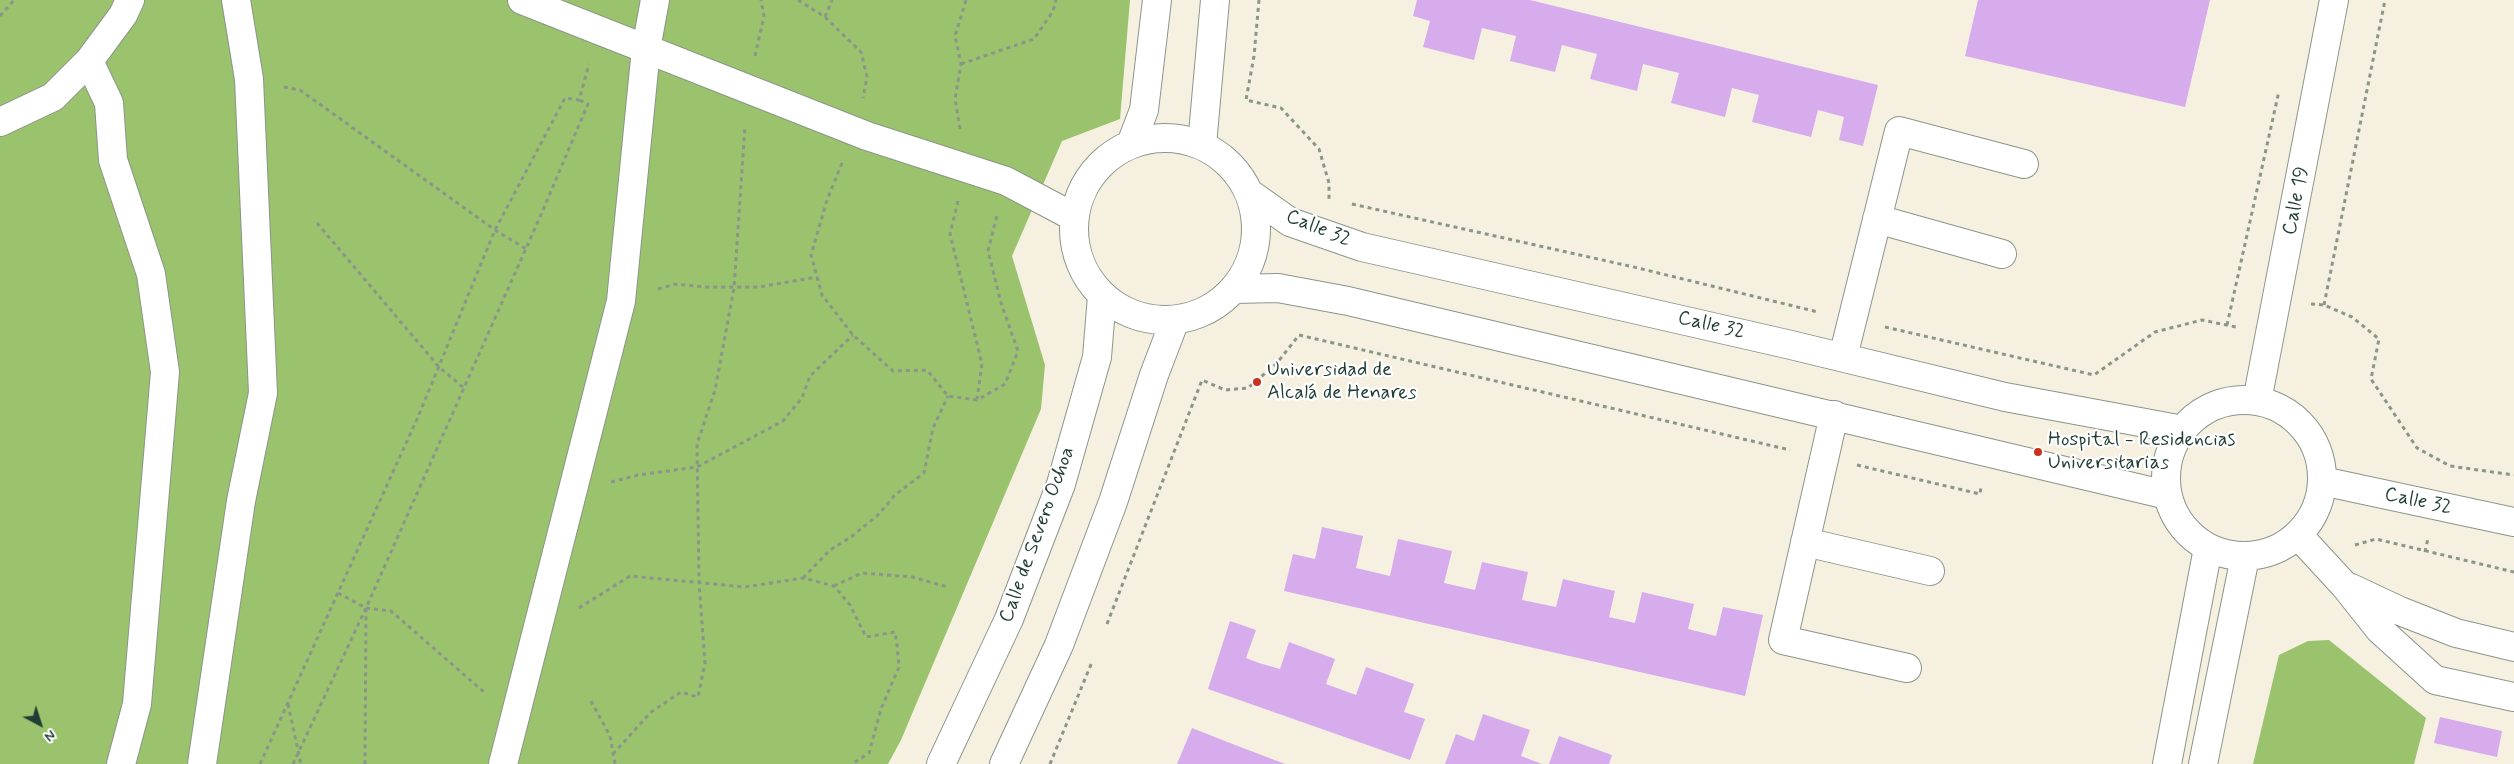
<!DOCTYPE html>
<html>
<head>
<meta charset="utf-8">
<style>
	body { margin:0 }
	#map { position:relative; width:2514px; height:764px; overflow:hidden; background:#f6f0e0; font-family:Mynerve,sans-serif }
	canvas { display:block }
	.north { position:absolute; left:15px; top:699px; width:50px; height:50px; -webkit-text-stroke:4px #fff; paint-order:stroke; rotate:140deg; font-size:14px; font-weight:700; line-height:20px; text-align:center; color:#1f3d34 }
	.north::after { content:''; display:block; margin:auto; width:18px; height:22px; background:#1f3d34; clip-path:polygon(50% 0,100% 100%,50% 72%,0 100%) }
</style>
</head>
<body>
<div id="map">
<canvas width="2514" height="764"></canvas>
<div class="north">N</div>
</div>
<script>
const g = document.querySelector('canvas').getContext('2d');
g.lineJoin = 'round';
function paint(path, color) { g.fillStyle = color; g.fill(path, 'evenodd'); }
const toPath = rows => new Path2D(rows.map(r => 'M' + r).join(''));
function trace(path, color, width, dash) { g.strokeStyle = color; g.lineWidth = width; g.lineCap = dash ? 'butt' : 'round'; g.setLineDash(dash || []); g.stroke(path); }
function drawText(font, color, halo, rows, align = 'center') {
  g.font = font + ' Mynerve,sans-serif'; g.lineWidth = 4.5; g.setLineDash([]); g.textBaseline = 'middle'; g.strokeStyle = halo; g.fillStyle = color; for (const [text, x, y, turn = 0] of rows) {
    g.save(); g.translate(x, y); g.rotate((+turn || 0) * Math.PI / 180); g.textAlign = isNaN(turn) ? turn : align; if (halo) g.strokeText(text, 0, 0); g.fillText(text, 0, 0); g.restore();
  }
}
const green = toPath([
	[0,0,1130,0,1120,119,1062,141,1012,256,1045,365,1041,409,901,740,888,764,0,764],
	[2329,640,2426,718,2414,764,2253,764,2279,655,2308,641]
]);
const building = toPath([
	[1417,0,1530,0,1878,85,1863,146,1839,140,1844,117,1818,110,1811,137,1752,122,1759,95,1732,88,1725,117,1671,103,1679,73,1643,64,1637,91,1590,79,1597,54,1562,45,1555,72,1510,61,1516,36,1482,28,1474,60,1423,47,1430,21,1413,16],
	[1978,0,2210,0,2185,107,1965,56],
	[1322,527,1363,536,1356,568,1390,576,1398,539,1452,551,1444,583,1475,590,1482,562,1528,572,1522,600,1556,607,1563,579,1615,591,1609,617,1635,623,1642,592,1694,604,1688,629,1716,636,1723,607,1763,615,1745,696,1284,591,1293,554,1315,559],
	[1230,621,1256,630,1246,658,1259,663,1280,669,1289,642,1335,659,1326,684,1356,695,1366,667,1414,684,1404,712,1425,719,1410,760,1208,689],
	[1483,714,1530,730,1521,756,1542,764,1445,764,1456,734,1474,741],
	[2440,717,2502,731,2497,757,2434,743],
	[1192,728,1230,743,1285,764,1177,764],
	[1559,736,1612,755,1609,764,1549,764]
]);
const path = toPath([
	[798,0,825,17,861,52,867,77,863,98],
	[1259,0,1254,56,1246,100,1281,108,1319,149,1329,183,1329,199],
	[0,16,14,0],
	[825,17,832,0],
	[755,56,764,16,761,0],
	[961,64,1034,39,1053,11,1056,0],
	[284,87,300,90,495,230,526,249],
	[960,129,955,99,961,64,955,36,966,0],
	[842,163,827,200,811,255,822,295,853,335,893,371,927,370,948,396,977,400,1005,384,1018,351,1001,303,988,251,997,215],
	[958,201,950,234,982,364,977,399],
	[1352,204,1638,268,1818,312],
	[317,223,439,367,464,388],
	[658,289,675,284,706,287,759,287,817,277],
	[2311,304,2324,305,2352,317,2379,339,2371,379,2417,448,2450,466,2514,475],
	[2324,305,2385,0],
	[2227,325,2279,91],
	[1885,327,2094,375,2155,332,2202,320,2236,327],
	[1857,465,1980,494,1981,487],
	[611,482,638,475,697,467,783,421,802,398,810,376,853,335],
	[2355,545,2376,539,2514,572],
	[2425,552,2428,538],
	[803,578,830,550,851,537,878,515,895,495,924,473,933,428,948,396],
	[834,586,862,573,912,577,948,587],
	[338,593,366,608,365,764],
	[366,608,391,611,485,693],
	[579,608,630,576,745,587,803,578,834,586,850,605,866,637,895,632,897,645,899,667,881,709,869,753,852,764],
	[1107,624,1202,380,1225,390,1248,388,1277,363,1299,335,1790,450],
	[591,701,610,736,615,764],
	[288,704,301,764],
	[613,754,651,712,681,692,698,697,705,663,699,583,697,444,715,390,734,288,745,126],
	[260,764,418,417,495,230,565,98,579,100,589,64],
	[293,764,366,608,540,217,588,104,579,100],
	[1050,764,1092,662]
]);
const minor = toPath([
	[522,0,867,136,1006,181,1074,217],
	[89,61,109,103,113,160,151,274,165,372,137,704,121,764],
	[0,122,53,97,89,61,123,15,130,0],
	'1074 229a91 91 0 1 1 182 0a91 91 0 1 1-182 0Z',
	[1131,144,1144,110,1157,0],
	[1202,145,1215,0],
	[1249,193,1290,222,1362,247,1791,345,2005,397,2183,430],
	[1877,219,2002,254],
	[1234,289,1278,288,1348,301,2167,495],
	[1843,357,1899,131,2024,164],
	'2166 478a78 78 0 1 1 156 0a78 78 0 1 1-156 0Z',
	[2257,401,2334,0],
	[1834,415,1783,640,1907,668],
	[2322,481,2514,522],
	[2298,535,2345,586,2380,630,2435,680,2514,697],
	[1805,542,1930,571],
	[2351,588,2400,611,2456,633,2514,647],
	[202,764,241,501,263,393,249,79,236,0],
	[503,764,621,301,646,49,655,0],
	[941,764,1009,619,1061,484,1097,357,1102,296],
	[1004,764,1059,645,1113,502,1154,375,1175,320],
	[2167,764,2208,548],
	[2203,764,2245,557]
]);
const markers = [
	[1257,382,5,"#c8321e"],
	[2038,452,5,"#c8321e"]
];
const streetNames = [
	["Calle 19",2297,201,-79],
	["Calle 32",1318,229,22],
	["Calle 32",1711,326,13],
	["Calle 32",2418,502,12],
	["Calle de Severo Ochoa",1038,535,-70]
];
const poiNames = [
	["Universidad de",1267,371],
	["Alcalá de Henares",1267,394],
	["Hospital - Residencias",2048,441],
	["Universitarias",2048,464]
];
paint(green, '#9bc26d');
paint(building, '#d6aced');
trace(minor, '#8a968a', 30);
trace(path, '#8a968a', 3, [4, 4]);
trace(minor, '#fff', 28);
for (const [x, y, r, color] of markers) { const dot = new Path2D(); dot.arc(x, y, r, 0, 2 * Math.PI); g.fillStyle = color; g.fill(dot); trace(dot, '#fff', 2); }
drawText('20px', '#1f3d34', '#fff', streetNames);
drawText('20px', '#1f3d34', '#fff', poiNames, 'left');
</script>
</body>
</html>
